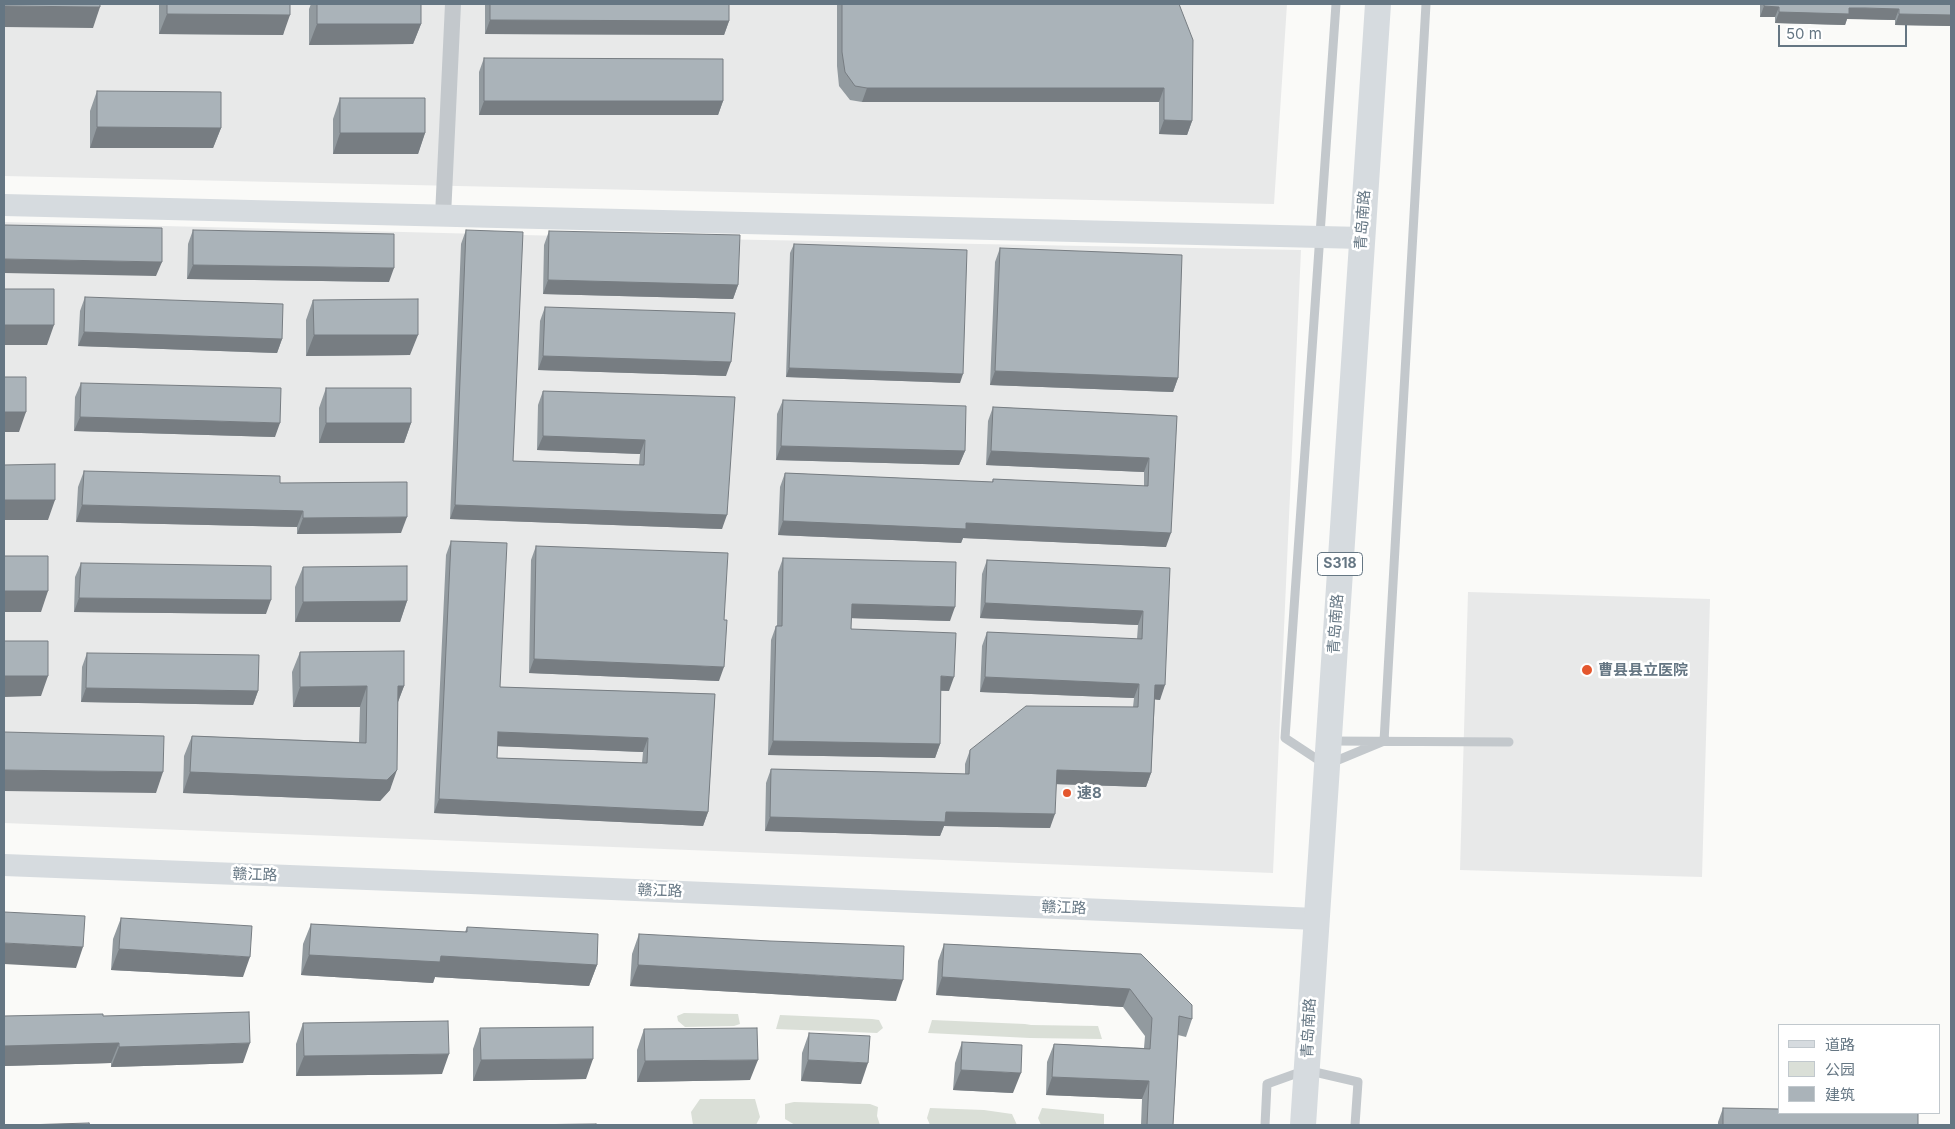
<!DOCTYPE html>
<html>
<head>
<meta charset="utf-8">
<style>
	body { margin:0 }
	#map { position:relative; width:1955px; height:1129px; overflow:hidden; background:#fafaf8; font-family:Inter,"Noto Sans SC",sans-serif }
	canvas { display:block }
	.frame { position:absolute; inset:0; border:5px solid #657683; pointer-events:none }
	.legend { position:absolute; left:1778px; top:1024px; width:162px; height:90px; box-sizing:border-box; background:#fff; border:1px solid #c1c8cd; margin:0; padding:6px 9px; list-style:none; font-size:15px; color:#657683 }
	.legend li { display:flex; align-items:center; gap:10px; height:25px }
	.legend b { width:25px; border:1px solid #c1c8cd }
	.scale { position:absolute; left:1778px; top:25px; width:129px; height:22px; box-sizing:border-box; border:2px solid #657683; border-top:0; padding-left:6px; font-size:15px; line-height:18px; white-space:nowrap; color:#657683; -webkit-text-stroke:4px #fff; paint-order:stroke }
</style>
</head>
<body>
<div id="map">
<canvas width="1955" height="1129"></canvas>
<div class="frame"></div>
<ul class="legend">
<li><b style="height:6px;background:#d6dbdf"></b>道路</li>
<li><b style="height:14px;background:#dadfd7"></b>公园</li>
<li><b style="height:14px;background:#aab3b9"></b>建筑</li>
</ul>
<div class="scale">50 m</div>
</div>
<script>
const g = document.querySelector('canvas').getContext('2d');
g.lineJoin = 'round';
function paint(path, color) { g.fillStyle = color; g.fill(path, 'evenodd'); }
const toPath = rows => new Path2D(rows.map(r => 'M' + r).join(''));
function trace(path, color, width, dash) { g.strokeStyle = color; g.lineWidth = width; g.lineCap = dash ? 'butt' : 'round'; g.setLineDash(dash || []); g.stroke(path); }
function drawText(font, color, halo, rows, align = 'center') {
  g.font = font + ' Inter,"Noto Sans SC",sans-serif'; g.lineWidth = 5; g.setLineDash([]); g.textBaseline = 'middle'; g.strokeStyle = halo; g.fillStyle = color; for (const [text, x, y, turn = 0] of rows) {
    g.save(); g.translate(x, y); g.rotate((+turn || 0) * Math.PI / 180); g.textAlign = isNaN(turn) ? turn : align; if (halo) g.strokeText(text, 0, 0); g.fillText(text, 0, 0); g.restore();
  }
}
const built = toPath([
	[4,4,1287,4,1274,204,4,176],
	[4,222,603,237,1301,250,1273,873,4,823],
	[1468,592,1710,599,1702,877,1460,870]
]);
const green = toPath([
	[684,1013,738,1014,740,1024,734,1026,685,1027,678,1021,677,1016],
	[780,1015,872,1019,879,1020,883,1028,877,1033,776,1029],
	[932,1020,1025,1024,1031,1025,1098,1026,1102,1039,1030,1038,928,1033],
	[700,1099,755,1099,760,1117,756,1125,693,1125,691,1112],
	[794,1102,870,1104,878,1107,877,1116,880,1125,795,1125,785,1119,785,1104],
	[930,1108,984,1110,1012,1114,1017,1125,930,1125,927,1118],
	[1042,1108,1104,1114,1104,1124,1103,1125,1041,1125,1038,1118]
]);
const lane = toPath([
	[1336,4,1285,738,1326,765,1384,741,1426,4],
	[1330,741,1509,742],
	[1265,1125,1267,1084,1306,1070,1358,1082,1355,1125]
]);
const street = toPath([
	[443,216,453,4]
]);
const secondary = toPath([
	[4,205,1362,238],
	[4,865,471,883,1316,919]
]);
const primary = toPath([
	[1303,1125,1378,4]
]);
const wall = toPath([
	[159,4,290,4,283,35,159,34],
	[311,4,421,4,421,24,413,44,309,45,309,9],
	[485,4,729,4,729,21,724,35,485,34],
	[837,4,1179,4,1192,121,1187,135,1159,134,1159,102,862,102,850,100,839,86,837,66],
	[1760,4,1951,4,1951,26,1895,25,1895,20,1861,19,1847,19,1845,25,1775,23,1775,17,1760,17],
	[484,58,723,101,718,115,479,115,479,72],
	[97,91,221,128,213,148,90,148,90,111],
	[340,98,425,133,418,154,333,154,333,119],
	[193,230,389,282,187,279,188,244],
	[466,230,513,461,639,465,640,454,537,450,538,405,543,391,735,397,722,529,450,519,461,244],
	[549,231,738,285,733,299,543,294,544,245],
	[794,244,960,383,786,377,790,253],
	[1000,248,1178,378,1173,392,990,385,995,262],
	[85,297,282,339,277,353,78,346,80,311],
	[313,300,410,355,306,356,306,320],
	[545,307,726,376,538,370,540,321],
	[81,383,275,437,74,431,75,397],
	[326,388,411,423,404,443,319,443,319,408],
	[783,400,965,451,959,465,776,460,777,414],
	[993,407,1177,416,1166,547,963,538,961,543,778,535,780,487,785,473,992,482,993,479,1144,486,1144,472,986,465,988,421],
	[84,471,280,483,401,533,297,534,297,527,76,522,78,487],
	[451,541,500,687,715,694,708,812,703,826,434,813,446,555],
	[498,746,643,752,642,763,497,758],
	[536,546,719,681,529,673,531,560],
	[783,558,950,621,851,618,851,629,949,691,941,691,940,744,935,758,768,755,771,640,776,626,777,626,778,572],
	[987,560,1170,568,1160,700,1155,699,1151,773,1146,787,1056,784,1050,828,944,826,940,836,765,831,766,783,771,769,965,774,965,764,970,750,1133,707,1134,698,980,692,982,646,987,632,1137,639,1138,625,980,618,982,574],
	[81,563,266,614,74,612,75,577],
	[303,567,407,601,400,622,295,622,295,587],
	[300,652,404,686,398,702,390,790,380,801,183,793,184,756,192,736,359,742,360,707,293,707,292,672],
	[87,653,258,691,253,705,81,702,82,667],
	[121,918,243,977,111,970,113,939],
	[311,924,465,932,467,927,597,965,589,986,435,977,433,983,301,975,303,944],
	[639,934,896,1001,630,986,632,954],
	[944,944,1141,954,1192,1019,1186,1037,1178,1035,1173,1125,1141,1125,1142,1099,1046,1095,1047,1062,1054,1044,1144,1048,1145,1036,1123,1007,936,995,938,961],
	[4,1016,103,1016,243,1063,111,1067,111,1063,4,1066],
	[303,1023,442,1074,296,1076,296,1044],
	[480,1028,586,1079,473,1081,473,1049],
	[644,1029,750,1080,637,1082,637,1050],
	[809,1033,861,1084,801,1081,802,1053],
	[962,1042,1013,1093,953,1090,955,1063],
	[1723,1108,1918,1125,1718,1125,1718,1122]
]);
const shadedWall = toPath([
	[4,6,100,7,93,28,4,27],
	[1764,6,1779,7,1775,17,1760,17],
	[1849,8,1899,9,1895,20,1847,19,1845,25,1775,23,1779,12],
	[167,14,290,15,283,35,159,34],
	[1899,14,1951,15,1951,26,1895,25],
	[490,20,729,21,724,35,485,34],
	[317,24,421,24,413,44,309,45],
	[867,88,1164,88,1159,102,862,102],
	[484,101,723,101,718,115,479,115],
	[1164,120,1192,121,1187,135,1159,134],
	[97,127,221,128,213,148,90,148],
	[340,133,425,133,418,154,333,154],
	[4,259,162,262,156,276,4,273],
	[193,265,394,268,389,282,187,279],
	[548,280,738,285,733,299,543,294],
	[4,325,54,325,47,345,4,345],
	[84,332,282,339,277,353,78,346],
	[314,335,418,335,410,355,306,356],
	[543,356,731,362,726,376,538,370],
	[789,368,963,374,960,383,786,377],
	[995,371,1178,378,1173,392,990,385],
	[4,412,26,412,19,432,4,432],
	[80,417,280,423,275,437,74,431],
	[326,423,411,423,404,443,319,443],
	[543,436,645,440,640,454,537,450],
	[781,446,965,451,959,465,776,460],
	[991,451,1149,458,1144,472,986,465],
	[4,500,55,500,48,520,4,520],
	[82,505,303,511,297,527,76,522],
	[455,505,727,515,722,529,450,519],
	[407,517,401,533,297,534,303,518],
	[783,521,966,523,1171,533,1166,547,963,538,961,543,778,535],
	[4,591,48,591,41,612,4,612],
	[79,598,271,600,266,614,74,612],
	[407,601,400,622,295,622,303,602],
	[985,603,1143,611,1138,625,980,618],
	[852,604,955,607,950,621,847,618],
	[534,659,724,667,719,681,529,673],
	[4,676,48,676,41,696,4,697],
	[941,676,954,677,949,691,936,690],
	[985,677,1139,684,1134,698,980,692],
	[1155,685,1165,685,1160,700,1150,699],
	[367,686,360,707,293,707,300,687],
	[398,686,404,686,396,707],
	[86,688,258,691,253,705,81,702],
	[498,732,648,738,643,752,493,746],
	[773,741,940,744,935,758,768,755],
	[4,770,163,772,156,793,4,791],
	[397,770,390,790,380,801,183,793,190,772],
	[1057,770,1151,773,1146,787,1052,784],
	[439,799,708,812,703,826,434,813],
	[946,812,1055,814,1050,828,944,826,940,836,765,831,770,817],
	[4,943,83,947,76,968,4,964],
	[119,949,250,957,243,977,111,970],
	[309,955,441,956,597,965,589,986,435,977,433,983,301,975],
	[638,965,903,980,896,1001,630,986],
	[942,977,1130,989,1123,1007,936,995],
	[119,1043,111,1063,4,1066,4,1046],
	[250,1043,243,1063,111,1067,119,1047],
	[449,1054,442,1074,296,1076,304,1056],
	[593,1059,586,1079,473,1081,481,1060],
	[758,1060,750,1080,637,1082,645,1061],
	[808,1060,868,1063,861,1084,801,1081],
	[961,1070,1021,1073,1013,1093,953,1090],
	[1052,1077,1149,1081,1142,1099,1046,1095]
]);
const building = toPath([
	[4,4,100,4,100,7,4,6,4,4],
	[167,4,290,4,290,15,167,14,167,4],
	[317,4,421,4,421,24,317,24,317,4],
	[490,4,729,4,729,21,490,20,490,4],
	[842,4,1179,4,1193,40,1192,121,1164,120,1164,88,867,88,855,86,845,72,842,52,842,4],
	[1764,4,1951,4,1951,15,1899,14,1899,9,1865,8,1849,8,1849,14,1779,12,1779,7,1764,6,1764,4],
	[484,58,723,59,723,101,484,101,484,58],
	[97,91,221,92,221,128,97,127,97,91],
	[340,98,425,98,425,133,340,133,340,98],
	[4,225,162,228,162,262,4,259,4,225],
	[193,230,394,234,394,268,193,265,193,230],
	[466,230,523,232,513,461,644,465,645,440,543,436,543,391,735,397,727,515,455,505,466,230],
	[549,231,740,235,738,285,548,280,549,231],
	[794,244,967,250,963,374,789,368,794,244],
	[1000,248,1182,255,1178,378,995,371,1000,248],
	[4,289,54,289,54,325,4,325,4,289],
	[85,297,283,304,282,339,84,332,85,297],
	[418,299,418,335,314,335,313,300,418,299],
	[545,307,735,313,731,362,543,356,545,307],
	[4,377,26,377,26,412,4,412,4,377],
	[81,383,281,388,280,423,80,417,81,383],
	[326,388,411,388,411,423,326,423,326,388],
	[783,400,966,406,965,451,781,446,783,400],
	[993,407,1177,416,1171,533,966,523,966,529,783,521,785,473,993,482,993,479,1148,486,1149,458,991,451,993,407],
	[55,464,55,500,4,500,4,465,55,464],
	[84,471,280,476,280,483,407,482,407,517,303,518,303,511,82,505,84,471],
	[451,541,507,543,500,687,715,694,708,812,439,799,451,541],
	[498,732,648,738,647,763,497,758,498,732],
	[536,546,728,553,724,620,727,620,724,667,534,659,536,546],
	[4,556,48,556,48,591,4,591,4,556],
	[783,558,956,562,955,607,852,604,851,629,956,633,954,677,941,676,940,744,773,741,776,626,782,626,783,558],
	[987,560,1170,568,1165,685,1155,685,1151,773,1057,770,1055,814,946,812,945,822,770,817,771,769,969,774,970,750,1026,706,1138,707,1139,684,985,677,987,632,1142,639,1143,611,985,603,987,560],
	[81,563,271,566,271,600,79,598,81,563],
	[407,566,407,601,303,602,303,567,407,566],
	[4,641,48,641,48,676,4,676,4,641],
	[404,651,404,686,398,686,397,770,387,780,190,772,192,736,366,743,367,686,300,687,300,652,404,651],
	[87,653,259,655,258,691,86,688,87,653],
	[4,732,164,736,163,772,4,770,4,732],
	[4,912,85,916,83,947,4,943,4,912],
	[121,918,252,926,250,957,119,949,121,918],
	[311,924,467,932,467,927,598,934,597,965,441,956,440,962,309,955,311,924],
	[639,934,770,941,904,946,903,980,638,965,639,934],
	[944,944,1141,954,1192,1005,1192,1019,1179,1016,1173,1125,1147,1125,1149,1081,1052,1077,1054,1044,1150,1049,1152,1018,1130,989,942,977,944,944],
	[249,1012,250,1043,119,1047,119,1043,4,1046,4,1016,103,1014,103,1016,249,1012],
	[448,1021,449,1054,304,1056,303,1023,448,1021],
	[593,1027,593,1059,481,1060,480,1028,593,1027],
	[757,1028,758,1060,645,1061,644,1029,757,1028],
	[809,1033,870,1036,868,1063,808,1060,809,1033],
	[962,1042,1022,1045,1021,1073,961,1070,962,1042],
	[1723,1108,1779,1109,1779,1113,1918,1113,1918,1125,1723,1125,1723,1108],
	[89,1123,90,1125,24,1125,89,1123],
	[596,1124,596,1125,514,1125,596,1124]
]);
const markers = [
	[1587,670,6,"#e4572e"],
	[1067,793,5,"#e4572e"]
];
const shields = [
	[1340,564,45]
];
const shieldNames = [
	["S318",1340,564]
];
const streetNames = [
	["青岛南路",1363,220,-86],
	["青岛南路",1336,624,-86],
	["赣江路",255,875,2],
	["赣江路",660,891,2],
	["赣江路",1064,908,2],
	["青岛南路",1309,1028,-87]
];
const poiNames = [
	["曹县县立医院",1598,670],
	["速8",1077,793]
];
paint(built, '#e8e9e9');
paint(green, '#dadfd7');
trace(lane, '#c3c8cc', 9);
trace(street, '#c3c8cc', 16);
trace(secondary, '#d6dbdf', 22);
trace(primary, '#d6dbdf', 26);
paint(wall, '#929a9f');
paint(shadedWall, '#777d82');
paint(building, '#aab3b9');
trace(building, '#777d82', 1);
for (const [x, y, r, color] of markers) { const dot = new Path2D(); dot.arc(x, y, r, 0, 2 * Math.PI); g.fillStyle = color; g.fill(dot); trace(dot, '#fff', 2); }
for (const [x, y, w] of shields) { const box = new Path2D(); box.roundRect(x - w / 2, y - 11.5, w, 23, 4); g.fillStyle = '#fff'; g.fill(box); trace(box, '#657683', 1); }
drawText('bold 14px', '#657683', null, shieldNames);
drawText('15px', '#657683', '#fff', streetNames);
drawText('bold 15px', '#657683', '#fff', poiNames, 'left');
</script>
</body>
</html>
